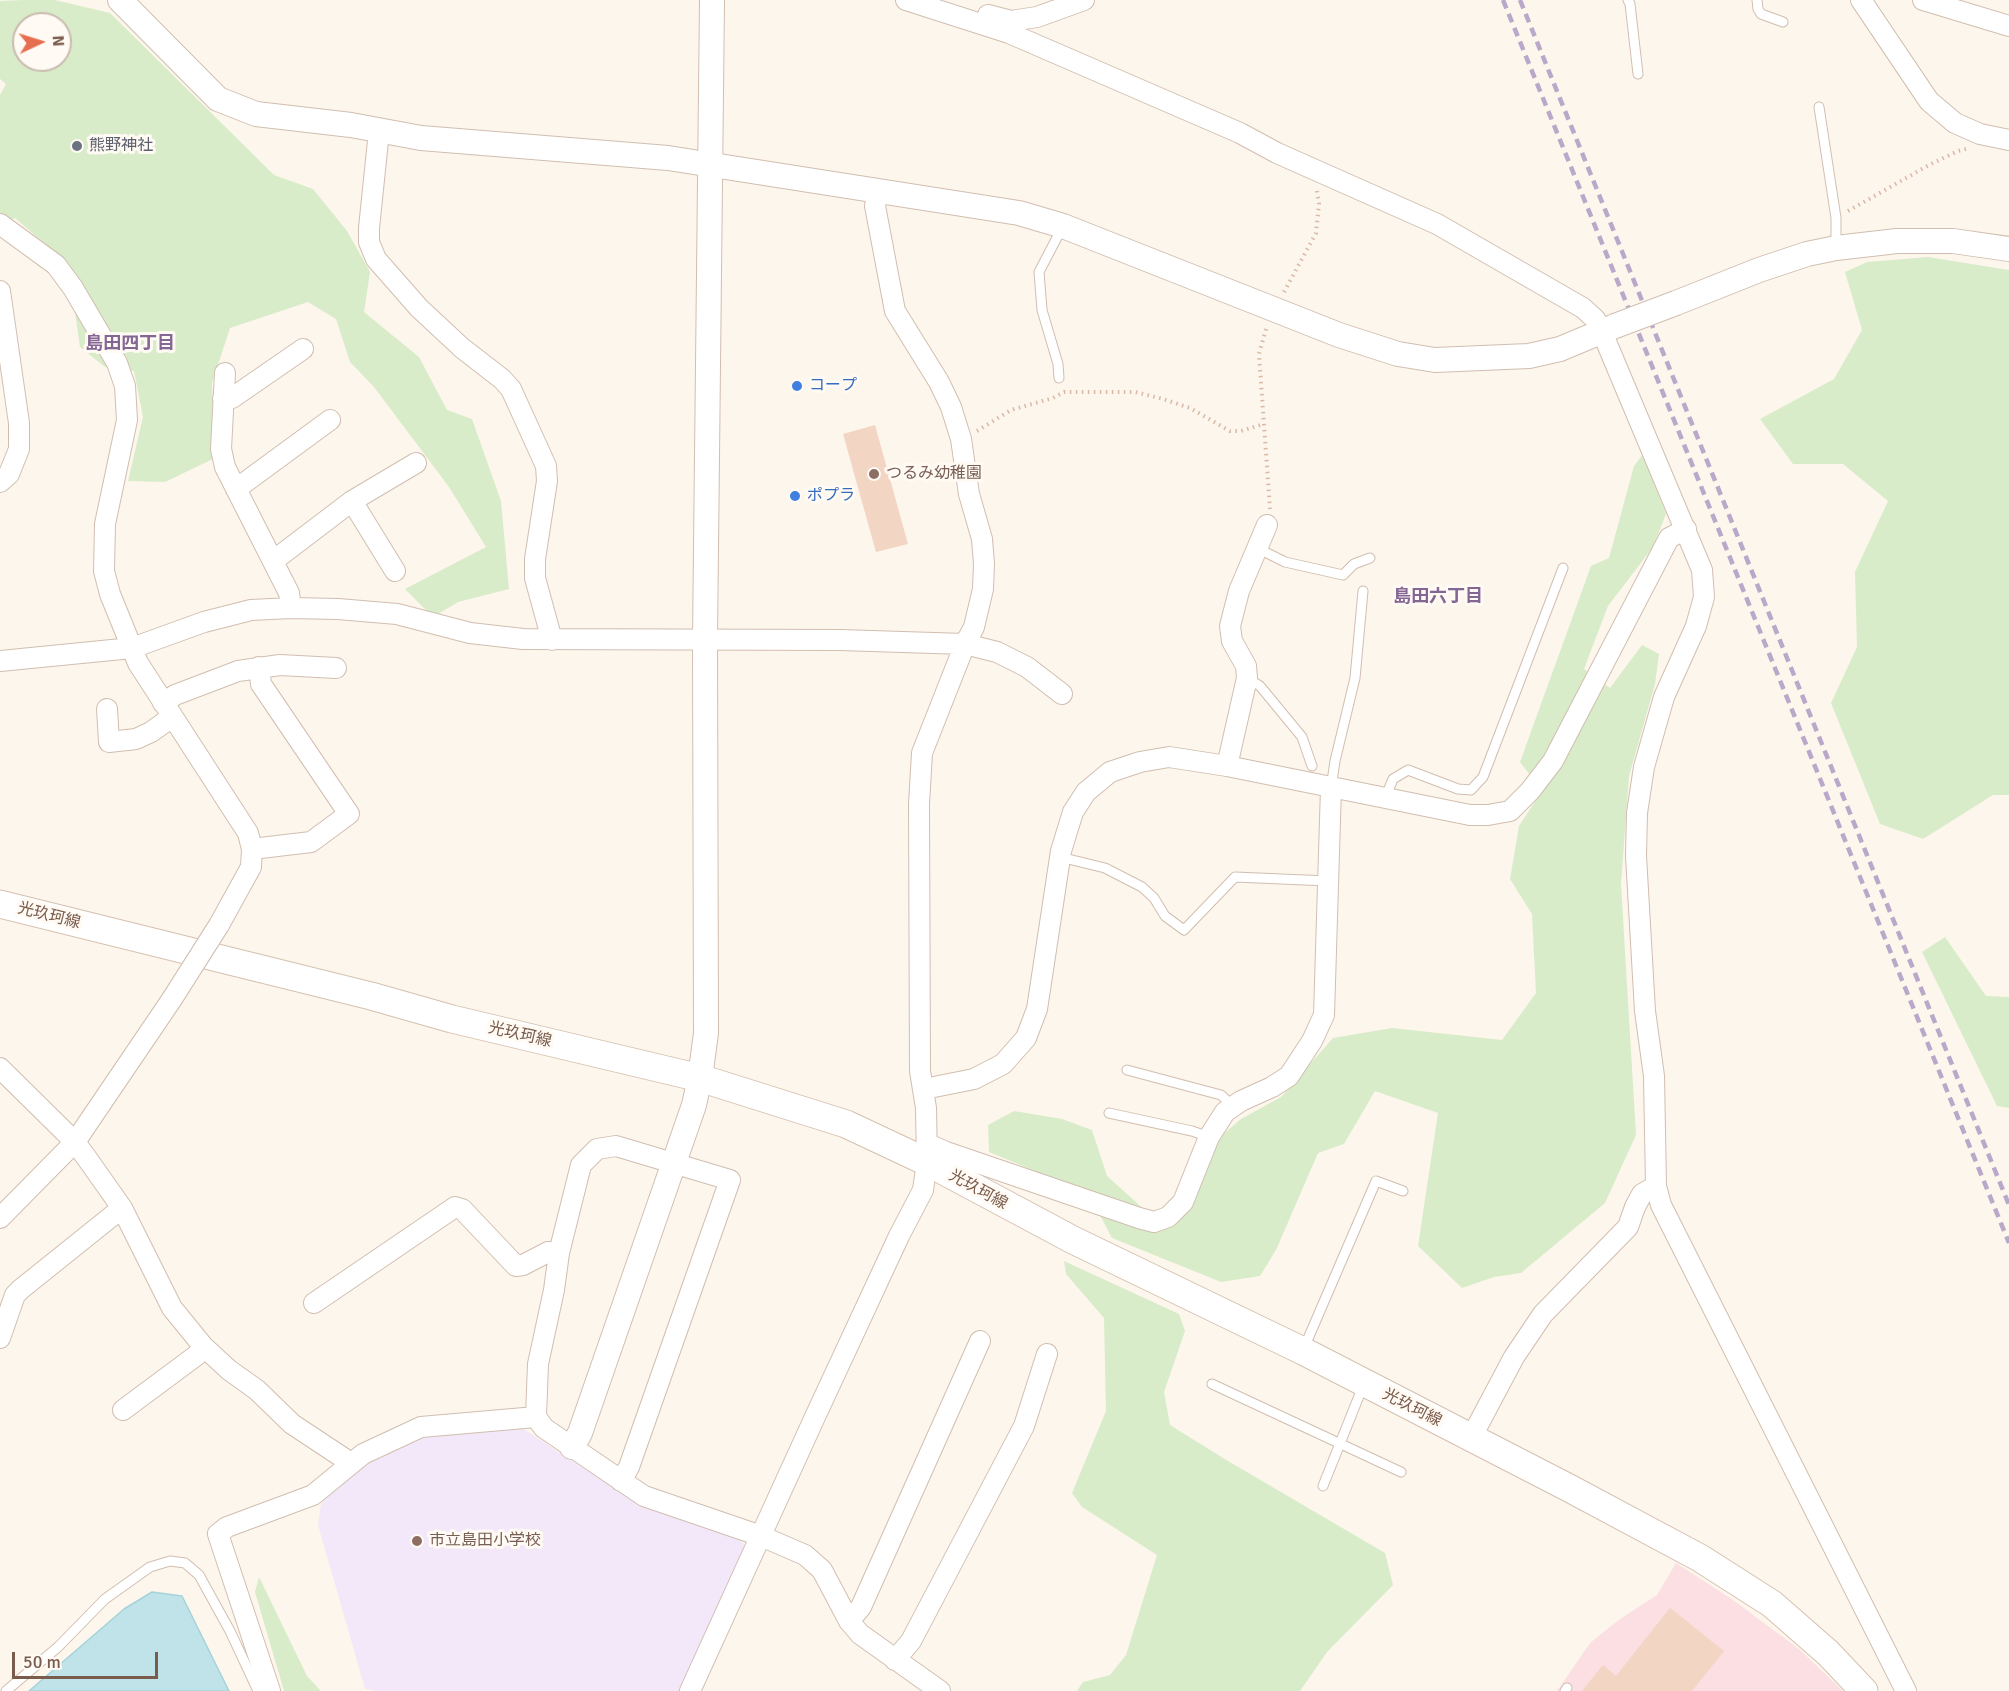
<!DOCTYPE html>
<html>
<head>
<meta charset="utf-8">
<style>
	body { margin:0 }
	#map { position:relative; width:2009px; height:1691px; overflow:hidden; background:#fdf6ec; font-family:Signika,sans-serif }
	canvas { display:block }
	.north { position:absolute; left:12px; top:12px; width:60px; height:60px; box-sizing:border-box; background:#fffaf3; border:2px solid #cabbb1; border-radius:50%; rotate:86deg; font-size:16px; font-weight:700; line-height:24px; text-align:center; color:#7a5c4d }
	.north::after { content:''; display:block; margin:auto; width:21px; height:27px; background:#e76f51; clip-path:polygon(50% 0,100% 100%,50% 72%,0 100%) }
	.scale { position:absolute; left:12px; top:1652px; width:146px; height:27px; box-sizing:border-box; border:3px solid #7a5c4d; border-top:0; padding-left:8px; font-size:18px; line-height:21px; white-space:nowrap; color:#7a5c4d; -webkit-text-stroke:4px #fffaf3; paint-order:stroke }
</style>
</head>
<body>
<div id="map">
<canvas width="2009" height="1691"></canvas>
<div class="north">N</div>
<div class="scale">50 m</div>
</div>
<script>
const g = document.querySelector('canvas').getContext('2d');
g.lineJoin = 'round';
function paint(path, color) { g.fillStyle = color; g.fill(path, 'evenodd'); }
const toPath = rows => new Path2D(rows.map(r => 'M' + r).join(''));
function trace(path, color, width, dash) { g.strokeStyle = color; g.lineWidth = width; g.lineCap = dash ? 'butt' : 'round'; g.setLineDash(dash || []); g.stroke(path); }
function drawText(font, color, halo, rows, align = 'center') {
  g.font = font + ' Signika,"Noto Sans JP",sans-serif'; g.lineWidth = 6; g.setLineDash([]); g.textBaseline = 'middle'; g.strokeStyle = halo; g.fillStyle = color; for (const [text, x, y, turn = 0] of rows) {
    g.save(); g.translate(x, y); g.rotate((+turn || 0) * Math.PI / 180); g.textAlign = isNaN(turn) ? turn : align; if (halo) g.strokeText(text, 0, 0); g.fillText(text, 0, 0); g.restore();
  }
}
const education = toPath([
	[519,1426,580,1466,628,1495,734,1534,744,1544,744,1559,681,1691,376,1691,365,1689,318,1525,321,1504,356,1469,423,1436]
]);
const medical = toPath([
	[1676,1563,1733,1600,1799,1649,1843,1691,1557,1691,1590,1643,1620,1619,1657,1595]
]);
const green = toPath([
	[23,0,55,0,110,13,274,175,313,189,347,231,370,272,364,312,419,357,447,410,472,419,501,501,509,589,458,602,433,617,405,589,486,547,449,487,374,387,350,362,336,319,308,302,230,328,212,383,215,458,165,482,128,481,143,417,134,371,105,367,80,347,68,264,15,218,0,225,0,95,6,84,0,79,0,1],
	[24,24,60,24,60,60,24,60],
	[1928,257,2009,270,2009,795,1993,795,1923,839,1880,824,1831,703,1857,647,1855,572,1888,501,1843,464,1793,464,1760,419,1834,379,1862,330,1845,272,1867,262],
	[1643,454,1666,514,1653,547,1608,606,1584,669,1610,688,1642,645,1659,654,1655,684,1629,776,1621,884,1636,1135,1605,1203,1521,1273,1494,1277,1462,1288,1418,1246,1438,1113,1375,1091,1344,1144,1318,1153,1276,1250,1260,1276,1221,1282,1112,1238,1088,1193,989,1152,988,1125,1014,1111,1062,1119,1092,1130,1107,1176,1146,1211,1175,1221,1194,1199,1220,1137,1241,1119,1281,1097,1333,1038,1392,1028,1502,1040,1536,993,1532,914,1510,879,1519,826,1542,791,1520,762,1591,566,1609,558,1634,466],
	[1945,937,1986,996,2009,997,2009,1108,1997,1106,1922,952],
	[1064,1261,1179,1314,1185,1331,1164,1392,1170,1425,1223,1458,1385,1553,1393,1585,1327,1652,1300,1691,1077,1691,1083,1682,1110,1675,1126,1655,1157,1555,1082,1507,1072,1493,1106,1411,1104,1318,1066,1274],
	[259,1577,307,1676,321,1691,284,1691,255,1592]
]);
const water = toPath([
	[152,1592,182,1596,229,1691,29,1691,124,1609,152,1592]
]);
const building = toPath([
	[875,425,908,544,876,552,843,434],
	[1670,1608,1724,1651,1692,1691,1582,1691,1603,1665,1616,1676]
]);
const path = toPath([
	[1848,211,1929,165,1958,151,1966,149],
	[1284,292,1316,233,1319,204,1317,191],
	[1266,329,1259,354,1270,509],
	[977,431,1011,410,1053,398,1064,392,1135,392,1163,399,1190,408,1230,431,1241,431,1264,424]
]);
const service = toPath([
	[1628,0,1630,4,1638,74],
	[1757,0,1758,9,1761,14,1783,22],
	[1819,107,1836,218,1836,246],
	[1059,378,1058,364,1042,310,1039,272,1063,226],
	[1257,548,1285,562,1343,575,1354,564,1370,558],
	[1247,678,1260,686,1302,737,1312,766],
	[1331,788,1335,761,1355,678,1363,591],
	[1385,798,1393,779,1408,770,1458,789,1471,790,1483,777,1563,568],
	[1060,857,1105,868,1142,887,1154,898,1165,916,1184,930,1235,877,1328,881],
	[1127,1070,1221,1095,1233,1106],
	[1109,1113,1192,1131,1209,1137],
	[1304,1348,1376,1181,1403,1191],
	[1212,1384,1401,1472],
	[1323,1486,1363,1386],
	[6,1691,58,1647,105,1599,150,1567,170,1561,185,1563,199,1575,230,1631,258,1691],
	[1565,1691,1567,1688]
]);
const minor = toPath([
	[906,0,1009,33,1240,133,1277,153,1437,224,1583,308,1595,319,1602,332,1702,570,1704,597,1696,626,1664,697,1644,767,1637,813,1636,856,1645,1011,1654,1076,1656,1186,1661,1205,1906,1691],
	[1861,0,1929,101,1955,123,1980,134,2009,140],
	[1923,0,2009,26],
	[988,15,1011,21,1037,17,1084,0],
	[379,131,369,228,369,242,376,259,419,308,462,348,502,379,511,389,546,466,547,481,535,559,535,578,552,640],
	[0,224,56,265,73,288,117,363,125,386,127,420,105,524,104,571,110,594,138,663,248,833,252,849,251,867,219,925],
	[0,291,19,423,19,449,9,474,0,482],
	[225,373,221,449,225,467,289,593,291,608],
	[223,399,232,398,303,349],
	[236,489,330,420],
	[352,501,395,571],
	[273,561,352,501,416,463],
	[0,661,132,648,204,622,251,610,291,608,338,609,397,614,470,633,523,639,840,640,965,644,997,652,1027,667,1062,694],
	[163,703,175,695,238,671,280,665,336,668],
	[107,709,109,742,136,739,151,732,172,717],
	[1227,766,1247,678,1246,666,1232,641,1230,626,1239,591,1267,525],
	[252,849,311,842,349,814,261,684,259,667],
	[0,1068,75,1142,86,1157,122,1208,172,1308,203,1346,229,1370,257,1390,292,1424,351,1463],
	[924,1089,974,1079,1003,1064,1026,1038,1037,1009,1061,851,1073,812,1086,792,1110,772,1140,762,1169,757,1227,766,1470,815,1488,815,1510,811,1530,791,1553,761,1669,538,1686,529],
	[928,1144,946,1152,1139,1218,1154,1222,1168,1217,1183,1202,1209,1137,1225,1112,1241,1101,1272,1087,1289,1076,1312,1041,1324,1015,1331,788],
	[0,1218,75,1142,172,999],
	[314,1303,455,1207,462,1209,516,1266,523,1265,548,1252,559,1253],
	[0,1338,15,1295,21,1289,122,1208],
	[123,1410,197,1355,203,1346],
	[536,1417,538,1364,554,1290,559,1253,581,1165,597,1149,616,1146,730,1180,629,1467,621,1481],
	[1471,1438,1514,1357,1543,1314,1628,1227,1635,1207,1642,1194,1656,1186],
	[849,1621,861,1607,980,1341],
	[895,1660,911,1641,1024,1426,1047,1354],
	[270,1691,218,1534,227,1527,313,1495,363,1454,421,1427,536,1417,544,1428,644,1496,761,1536,805,1555,822,1570,849,1621,860,1634,940,1691],
	[690,1691,814,1419,899,1236,923,1190,927,1162,926,1108,920,1071,919,804,922,753,965,644,974,627,983,589,984,564,982,539,969,494,961,439,951,407,939,382,895,311,875,206,878,191]
]);
const tertiary = toPath([
	[120,0,218,99,256,114,351,125,421,138,668,158,1019,213,1063,226,1339,335,1398,354,1435,360,1529,356,1560,349,1615,326],
	[1676,303,1759,270,1807,254,1836,248,1897,241,1953,241,2009,249],
	[572,1447,580,1433,694,1105,700,1078,706,1033,705,639,712,0]
]);
const secondary = toPath([
	[0,904,371,996,452,1019,700,1078,846,1124,927,1162,1073,1240,1303,1351,1569,1488,1700,1558,1772,1604,1828,1653,1864,1691]
]);
const rail = toPath([
	[1503,0,2009,1243],
	[1520,0,2009,1205]
]);
const minorBridge = toPath([
	[172,999,219,925]
]);
const tertiaryBridge = toPath([
	[1615,326,1676,303]
]);
const markers = [
	[77,146,6,"#6b7280"],
	[797,386,6,"#3f7fe0"],
	[874,474,6,"#8d6e63"],
	[795,496,6,"#3f7fe0"],
	[417,1541,6,"#8d6e63"]
];
const worshipNames = [
	["熊野神社",89,146]
];
const shopNames = [
	["コープ",809,386],
	["ポプラ",807,496]
];
const educationNames = [
	["つるみ幼稚園",886,474],
	["市立島田小学校",429,1541]
];
const streetNames = [
	["光玖珂線",49,916,14],
	["光玖珂線",520,1035,13],
	["光玖珂線",978,1190,29],
	["光玖珂線",1412,1408,27]
];
const neighbourhoodNames = [
	["島田四丁目",130,344],
	["島田六丁目",1438,597]
];
paint(education, '#f3e8fa');
paint(medical, '#fbdfe3');
paint(green, '#d8ecc9');
paint(water, '#bfe3e8');
trace(water, '#a5d3da', 1.5);
paint(building, '#f3d5c3');
trace(service, '#d1beb0', 11);
trace(minor, '#d1beb0', 22);
trace(tertiary, '#d1beb0', 26);
trace(secondary, '#d6c0b0', 29);
trace(path, '#d9b8a5', 4, [1.5, 4.5]);
trace(service, '#fff', 9);
trace(minor, '#fff', 20);
trace(tertiary, '#fff', 24);
trace(secondary, '#fff', 27);
trace(rail, '#b9a8c9', 4.5, [9, 6]);
trace(minorBridge, '#d1beb0', 22, []);
trace(tertiaryBridge, '#d1beb0', 26, []);
trace(minorBridge, '#fff', 20);
trace(tertiaryBridge, '#fff', 24);
for (const [x, y, r, color] of markers) { const dot = new Path2D(); dot.arc(x, y, r, 0, 2 * Math.PI); g.fillStyle = color; g.fill(dot); trace(dot, '#fffaf3', 2); }
drawText('16px', '#5b616d', '#fffaf3', worshipNames, 'left');
drawText('16px', '#366cbe', '#fffaf3', shopNames, 'left');
drawText('16px', '#785e54', '#fffaf3', educationNames, 'left');
drawText('16px', '#7a5c4d', '#fffaf3', streetNames);
drawText('bold 18px', '#846695', '#fffaf3', neighbourhoodNames);
</script>
</body>
</html>
